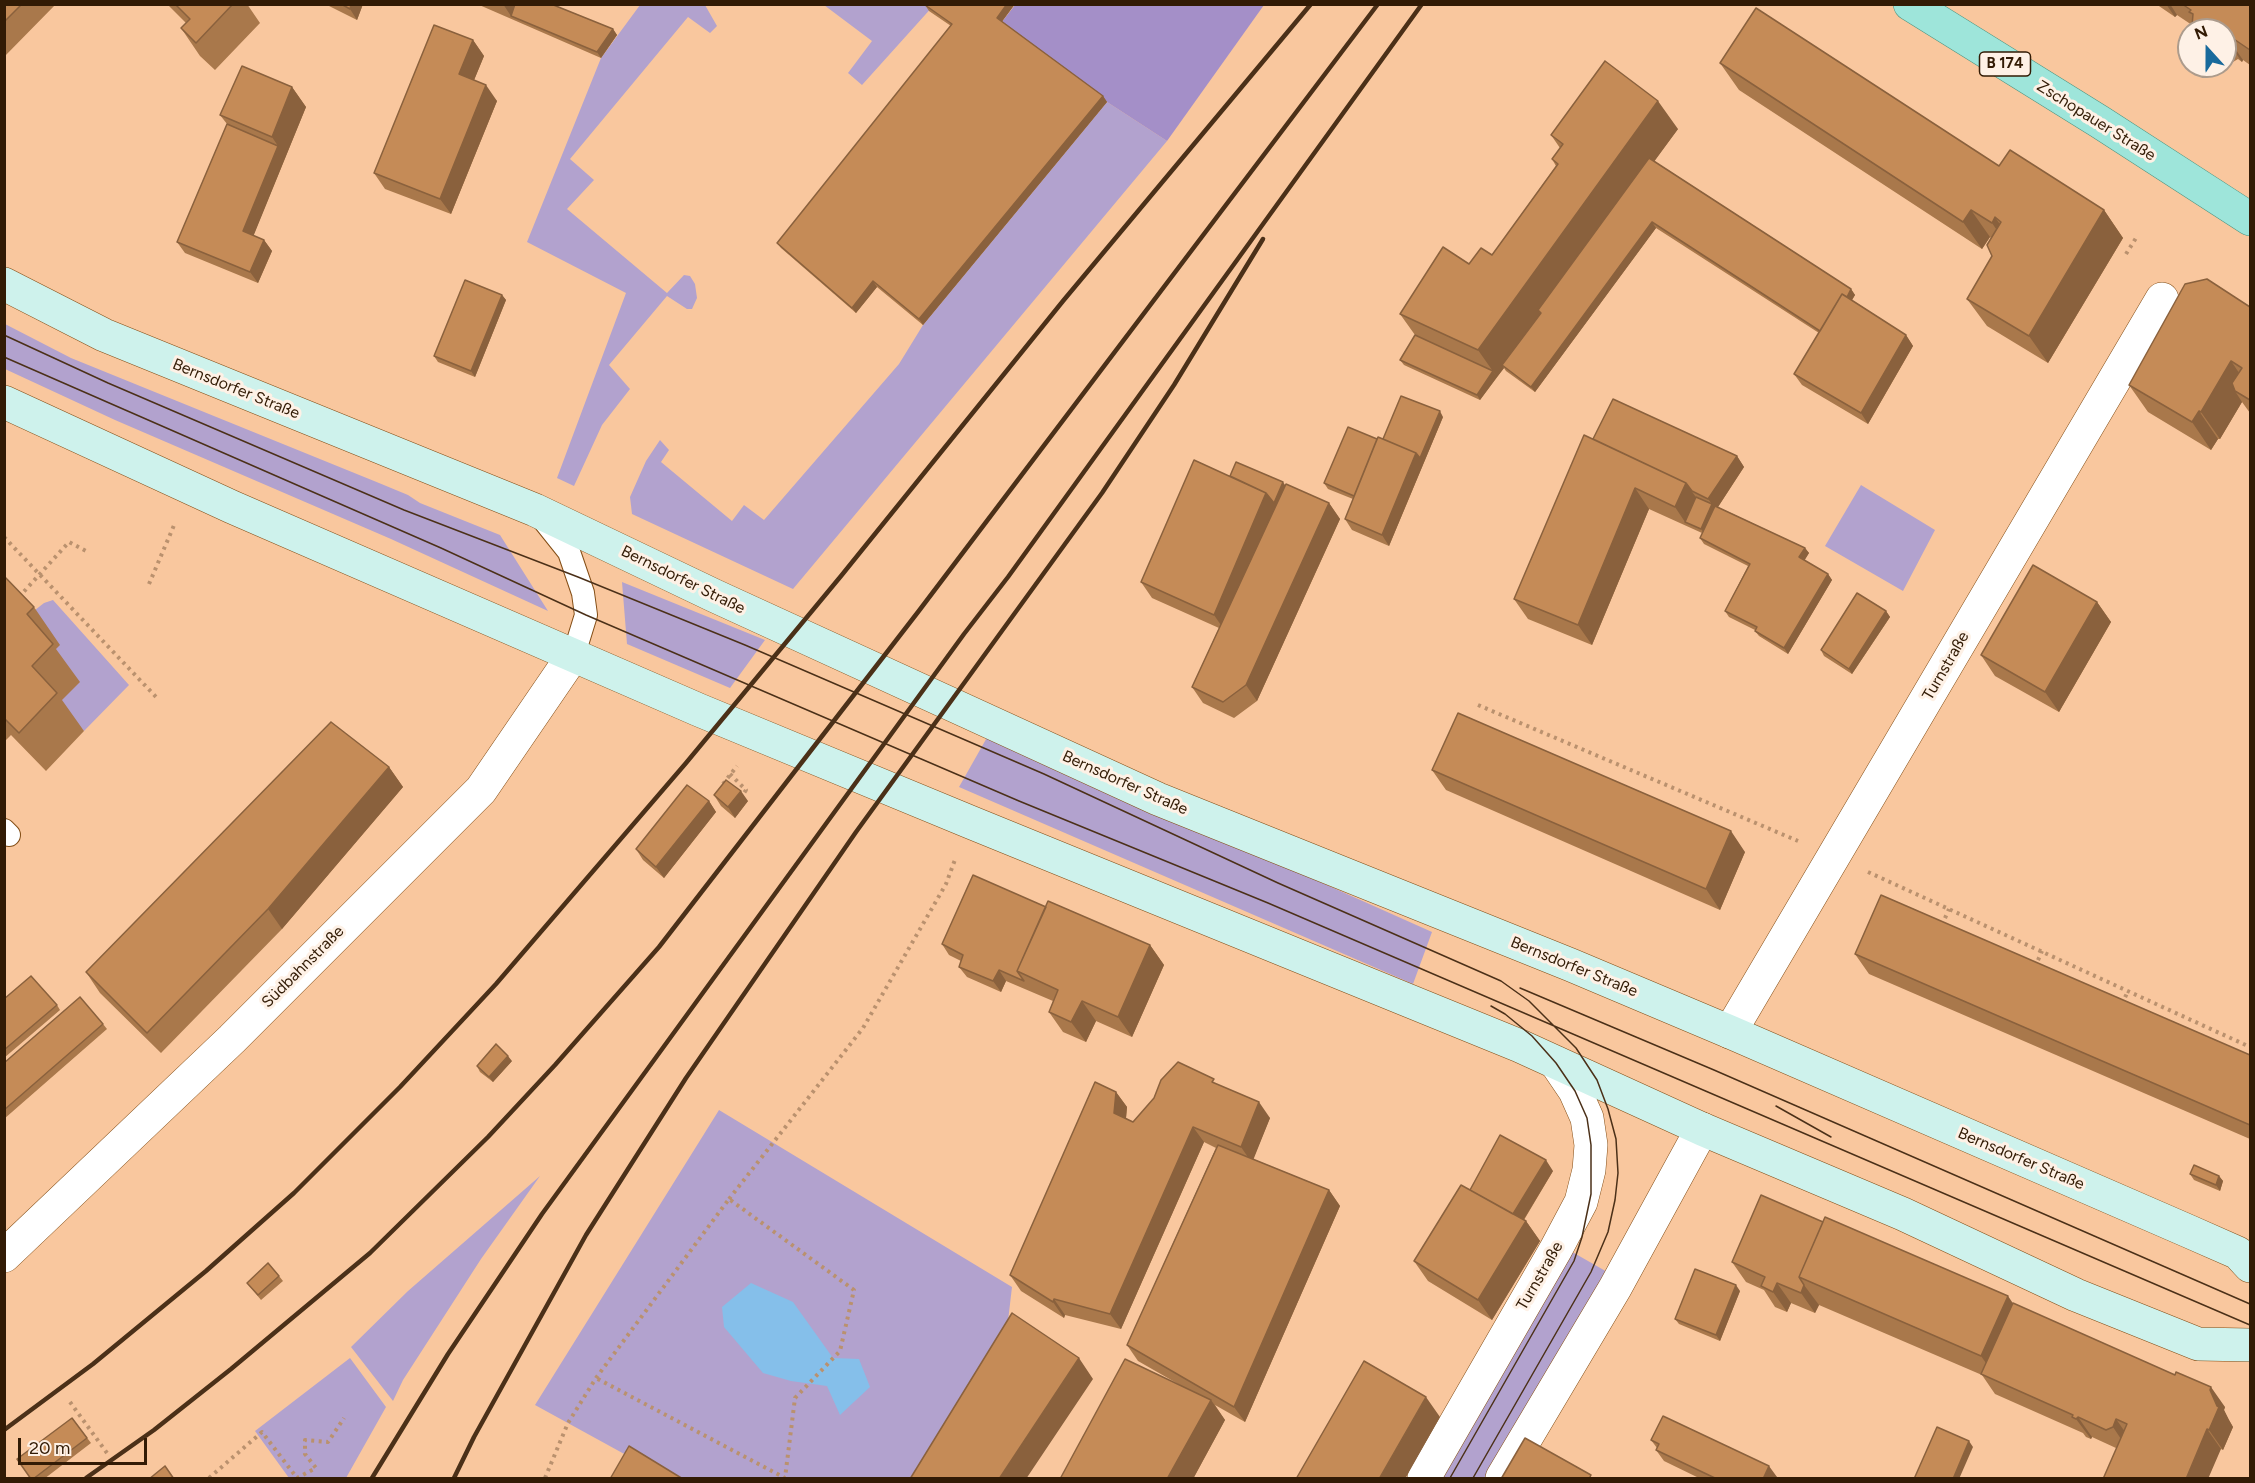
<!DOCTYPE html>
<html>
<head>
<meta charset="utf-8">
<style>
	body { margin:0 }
	#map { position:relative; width:2255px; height:1483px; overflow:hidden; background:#f9c79e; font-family:Figtree,sans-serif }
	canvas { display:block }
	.frame { position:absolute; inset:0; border:6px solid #321b05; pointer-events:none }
	.north { position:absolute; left:2177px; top:18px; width:60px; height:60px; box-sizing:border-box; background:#fef1e6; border:2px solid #ac9b8c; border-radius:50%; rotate:339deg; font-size:16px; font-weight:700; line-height:24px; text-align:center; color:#321b05 }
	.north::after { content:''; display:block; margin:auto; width:21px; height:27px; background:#196a9c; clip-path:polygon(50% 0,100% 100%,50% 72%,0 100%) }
	.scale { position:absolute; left:18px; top:1438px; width:129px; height:27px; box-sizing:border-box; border:3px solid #321b05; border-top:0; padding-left:8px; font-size:18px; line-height:21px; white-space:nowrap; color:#321b05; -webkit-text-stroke:4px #fef1e6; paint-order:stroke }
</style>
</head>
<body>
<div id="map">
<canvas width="2255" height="1483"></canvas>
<div class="frame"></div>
<div class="north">N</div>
<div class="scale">20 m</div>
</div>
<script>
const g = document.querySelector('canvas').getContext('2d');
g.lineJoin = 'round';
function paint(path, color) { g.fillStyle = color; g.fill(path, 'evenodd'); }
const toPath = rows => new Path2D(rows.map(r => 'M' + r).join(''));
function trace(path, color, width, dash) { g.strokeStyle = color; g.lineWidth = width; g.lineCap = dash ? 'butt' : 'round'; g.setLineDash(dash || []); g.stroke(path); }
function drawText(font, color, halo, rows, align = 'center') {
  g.font = font + ' Figtree,sans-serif'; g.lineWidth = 6; g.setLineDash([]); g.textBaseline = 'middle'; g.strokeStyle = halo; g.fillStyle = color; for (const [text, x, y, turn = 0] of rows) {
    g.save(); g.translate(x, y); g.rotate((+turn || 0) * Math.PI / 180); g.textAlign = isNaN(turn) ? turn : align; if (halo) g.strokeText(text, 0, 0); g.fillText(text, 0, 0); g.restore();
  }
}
const green = toPath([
	[640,5,705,5,717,26,710,33,688,17,570,159,594,180,567,209,667,293,684,275,690,276,695,284,697,298,692,309,687,309,667,296,609,365,630,389,602,425,574,486,557,478,626,293,527,242,601,58],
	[824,5,934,5,862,85,848,73,872,41],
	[1107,102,1167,141,793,589,632,514,630,497,646,461,660,440,669,450,661,462,732,521,744,505,764,520,899,364,923,325],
	[5,324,71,358,379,483,408,495,420,503,500,535,548,611,391,539,115,420,5,369],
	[1861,485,1935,530,1903,591,1825,546],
	[622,582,765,640,730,688,627,644],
	[53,600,129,685,84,731,59,704,30,614,44,603],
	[989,734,1432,932,1413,984,959,787],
	[719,1110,1012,1287,1008,1321,937,1478,668,1478,535,1405],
	[540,1176,481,1259,403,1380,393,1401,351,1347,408,1291],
	[1567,1249,1609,1273,1490,1478,1435,1478],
	[350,1358,386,1407,346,1478,289,1478,255,1431]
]);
const forest = toPath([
	[1015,5,1264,5,1167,141,1107,102,1001,23]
]);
const water = toPath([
	[751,1283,793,1302,833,1358,859,1359,870,1387,840,1415,827,1386,791,1381,763,1373,724,1327,722,1307]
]);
const path = toPath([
	[2126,254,2136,238],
	[4,537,158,699],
	[149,584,175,523],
	[19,597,69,542,86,551],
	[1478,705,1798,841],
	[730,774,746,790,742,796],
	[723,784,737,766],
	[1868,872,2250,1047],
	[1942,925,1949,909],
	[2035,967,2042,951],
	[2122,1004,2128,991],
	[729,1199,863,1028,946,884,956,857],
	[70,1402,107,1453],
	[209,1478,262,1432,297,1478,316,1468,305,1454,305,1440,328,1442,344,1418],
	[545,1478,568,1423,596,1378,729,1199,854,1290,840,1351,795,1398,785,1478,596,1378]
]);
const lane = toPath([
	[541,517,569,552,583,593,586,615,574,654],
	[4,830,9,835]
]);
const street = toPath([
	[1730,1032,2162,299],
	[4,1256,232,1039,481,790,574,654],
	[1424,1478,1556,1249,1581,1202,1589,1170,1591,1145,1587,1118,1575,1091,1556,1063],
	[1502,1478,1615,1288,1702,1129]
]);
const secondary = toPath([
	[4,284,104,335,535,510,715,596,1158,799,1571,965,1730,1032,2188,1231,2238,1253,2250,1266],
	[4,402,232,507,699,710,970,822,1520,1046,1702,1129,1903,1214,2076,1295,2198,1344,2250,1345]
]);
const primary = toPath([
	[1910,4,2100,122,2250,219]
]);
const tram = toPath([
	[4,335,108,383,404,510,578,577,745,645,1044,774,1278,883,1501,981,1529,1001,1576,1048,1597,1080,1608,1109,1616,1139,1618,1173,1615,1200,1608,1232,1591,1272,1473,1478],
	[4,357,441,548,586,615,1019,801,1268,903,2250,1325],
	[1520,988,1714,1070,2250,1304],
	[1776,1106,1831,1137],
	[1450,1478,1574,1261,1582,1237,1591,1194,1591,1145,1587,1118,1575,1091,1556,1063,1532,1036,1505,1014,1491,1006]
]);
const rail = toPath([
	[4,1430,93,1364,206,1271,294,1193,400,1087,496,984,686,763,841,576,1063,301,1311,4],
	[86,1478,154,1430,231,1369,370,1253,488,1137,555,1065,659,947,918,612,1378,4],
	[372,1478,448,1354,542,1214,964,634,1008,577,1422,4],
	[454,1478,474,1437,586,1235,686,1078,856,832,1102,493,1174,385,1263,239]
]);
const wall = toPath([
	[4,4,56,4,4,57],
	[167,4,247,4,260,23,215,70,200,56,181,28,186,23],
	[325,4,363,4,357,20],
	[477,4,551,4,613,29,617,35,601,58],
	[926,4,1015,4,1002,21,1103,96,1107,102,923,325,877,287,856,313,781,248,777,243,951,26,929,11,925,5],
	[2156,4,2250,4,2250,65,2243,60,2242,62,2238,59,2228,65,2225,63,2225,30,2195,30,2192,25,2177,15,2175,17],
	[473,40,484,56,474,80,497,101,451,214,385,189,374,173],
	[1720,63,1999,166,2104,210,2123,238,2048,363,1987,326,1967,299,1992,256,1991,238,1990,237,1982,249,1739,90],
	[292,87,306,107,253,236,264,240,272,251,258,283,185,253,177,242,227,124,220,115],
	[1678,129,1654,161,1851,289,1855,295,1852,300,1906,335,1913,346,1868,424,1802,385,1794,374,1819,333,1656,228,1535,392,1506,371,1504,368,1480,400,1404,365,1400,360,1415,335,1400,314,1469,264,1492,255,1556,166,1552,159,1560,148,1551,135],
	[502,295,506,300,475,377,438,362,434,356],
	[2250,307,2250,413,2242,402,2220,439,2218,439,2211,450,2148,412,2129,385],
	[1443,417,1389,546,1352,530,1345,519,1353,499,1328,489,1324,483,1377,440,1383,439],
	[1593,439,1737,456,1744,467,1718,507,1805,548,1809,553,1804,560,1828,574,1832,580,1788,654,1759,636,1755,631,1755,630,1729,617,1725,611,1748,566,1704,544,1700,538,1702,533,1649,509,1592,645,1528,619,1514,599],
	[1230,476,1285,485,1329,503,1340,519,1257,701,1234,718,1203,703,1192,687,1219,628,1152,598,1141,582],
	[4,576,34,607,60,645,56,649,80,682,62,700,84,731,46,771,11,735,4,742],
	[2097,602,2111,622,2059,712,1995,676,1981,655],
	[1886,611,1890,617,1852,674,1824,656,1821,650],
	[389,767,403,787,282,929,161,1053,100,993,86,972],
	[1432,770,1745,852,1720,910,1446,790],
	[714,795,748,801,735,818,721,806],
	[709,801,716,812,664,878,643,860,636,849],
	[1046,907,1150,945,1164,965,1132,1037,1096,1021,1086,1042,1063,1032,1049,1012,1053,1001,1006,981,1001,992,967,977,959,967,961,961,949,955,942,944],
	[1855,954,2250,1055,2250,1139,1869,974],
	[4,999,57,1005,60,1010,4,1058],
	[103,1024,107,1029,4,1119,4,1063],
	[512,1061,493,1082,480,1072,477,1066],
	[1218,1085,1270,1118,1253,1159,1329,1190,1340,1206,1245,1422,1215,1405,1225,1420,1193,1479,1060,1479,1180,1385,1138,1361,1127,1345,1216,1148,1204,1142,1121,1329,1065,1315,1064,1318,1021,1291,1010,1275,1116,1092,1127,1107,1126,1118,1133,1122],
	[1553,1171,1524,1220,1526,1221,1540,1241,1492,1320,1428,1281,1414,1261,1470,1190],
	[2190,1174,2219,1176,2223,1181,2220,1191,2194,1180],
	[1823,1222,2013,1303,2225,1407,2224,1410,2229,1420,2233,1427,2223,1450,2221,1449,2116,1448,2092,1437,2091,1439,2086,1437,2083,1433,1995,1394,1982,1375,1819,1305,1815,1313,1791,1303,1787,1312,1775,1307,1764,1290,1746,1282,1732,1262],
	[279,1276,283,1281,261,1300,247,1283],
	[1740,1291,1720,1341,1679,1324,1675,1319],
	[72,1418,91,1443,44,1479,31,1479],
	[1651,1440,1777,1477,1776,1479,1701,1479,1664,1461,1656,1450,1657,1448]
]);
const shadedWall = toPath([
	[351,4,363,4,357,20,350,9],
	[503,4,521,4,511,16],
	[1007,4,1015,4,1001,23,997,18],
	[2166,4,2170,4,2177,15,2175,17],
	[613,29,617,35,601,58,597,52],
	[2225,34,2243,60,2242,62,2225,38],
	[473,40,484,56,470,90,459,74],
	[486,85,497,101,451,214,440,199],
	[292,87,306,107,251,242,243,231,278,146,272,137],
	[1103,96,1107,102,923,325,919,319],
	[1658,101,1678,129,1542,315,1538,310,1542,316,1502,365,1504,368,1497,377,1478,350],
	[1971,210,1990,237,1982,249,1963,222],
	[2104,210,2123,238,2048,363,2029,336],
	[1995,217,2014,245,2011,251,1992,223],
	[1652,222,1656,228,1535,392,1531,387],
	[264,240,272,251,258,283,250,272],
	[873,281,877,287,856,313,852,308],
	[1851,289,1855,295,1828,339,1825,334],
	[502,295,506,300,475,377,471,371],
	[1906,335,1913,346,1868,424,1861,413],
	[2231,361,2250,389,2235,391,2242,402,2220,439,2201,412],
	[1493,371,1497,377,1480,400,1477,395],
	[1440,411,1443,417,1389,546,1382,535,1416,453],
	[2199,411,2218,439,2211,450,2192,422],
	[1737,456,1744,467,1716,510,1705,534,1701,529,1712,504,1708,499],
	[1283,482,1287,488,1225,631,1214,615,1266,493],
	[1686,483,1700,503,1685,522,1675,507],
	[1635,488,1649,509,1592,645,1578,625],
	[1329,503,1340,519,1257,701,1246,685],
	[1805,548,1809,553,1803,563,1799,557],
	[1828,574,1832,580,1788,654,1784,648],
	[2097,602,2111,622,2059,712,2045,692],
	[1886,611,1890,617,1852,674,1849,669],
	[389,767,403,787,282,929,268,909],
	[741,791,748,801,735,818,728,807],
	[709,801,716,812,664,878,656,867],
	[1731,831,1745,852,1720,910,1706,889],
	[1150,945,1164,965,1132,1037,1118,1017],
	[999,970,1006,981,1001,992,993,981],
	[1082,1001,1096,1021,1086,1042,1071,1022],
	[508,1056,512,1061,493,1082,489,1077],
	[1116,1092,1127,1107,1125,1129,1114,1113],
	[1259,1102,1270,1118,1252,1163,1241,1147],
	[1193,1127,1204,1142,1121,1329,1110,1314],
	[1546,1160,1553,1171,1518,1229,1511,1218],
	[2219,1176,2223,1181,2220,1191,2216,1185],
	[1329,1190,1340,1206,1245,1422,1234,1407],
	[1526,1221,1540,1241,1492,1320,1478,1300],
	[1777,1283,1791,1303,1787,1312,1773,1292],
	[1736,1285,1740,1291,1720,1341,1716,1335],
	[1804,1285,1819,1305,1815,1313,1801,1293],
	[2008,1296,2027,1324,2000,1383,1981,1356],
	[1054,1299,1065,1315,1064,1318,1053,1302],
	[1079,1358,1093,1379,1026,1479,999,1479],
	[2211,1387,2225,1407,2224,1410,2229,1420,2233,1427,2223,1450,2209,1430,2217,1406,2210,1390],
	[1426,1397,1440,1417,1405,1479,1379,1479],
	[1211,1400,1225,1420,1193,1479,1167,1479],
	[2078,1417,2092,1437,2091,1439,2076,1419],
	[2116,1419,2130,1439,2127,1448,2113,1427],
	[2207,1429,2221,1449,2208,1479,2186,1479],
	[1969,1441,1973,1447,1959,1479,1953,1479],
	[1769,1466,1777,1477,1776,1479,1763,1479]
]);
const building = toPath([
	[4,4,22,4,4,22,4,4],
	[175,4,233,4,196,43,181,28,190,19,175,4],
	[341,4,351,4,350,9,341,4],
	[515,4,551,4,613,29,597,52,511,16,515,4],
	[926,4,1007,4,997,18,1103,96,919,319,873,281,852,308,777,243,952,24,925,5,926,4],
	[2182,4,2250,4,2250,50,2225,33,2225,30,2197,30,2192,26,2193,14,2189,12,2191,10,2182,4],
	[1756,8,1999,166,2010,150,2104,210,2029,336,1967,299,1992,256,1987,245,2001,222,1995,217,1992,223,1971,210,1963,222,1720,63,1756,8],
	[434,25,473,40,459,74,486,85,440,199,374,173,434,25],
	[1605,61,1658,101,1478,350,1400,314,1443,247,1469,264,1481,248,1492,255,1558,164,1552,159,1563,144,1551,135,1605,61],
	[242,66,292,87,272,137,220,115,242,66],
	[227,124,278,146,243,231,264,240,250,272,177,242,227,124],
	[1649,158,1851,289,1847,297,1842,294,1820,331,1652,222,1531,387,1502,365,1541,313,1538,310,1649,158],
	[2207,279,2250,307,2250,400,2235,391,2232,383,2242,368,2231,361,2201,412,2199,411,2192,422,2129,385,2185,284,2207,279],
	[465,280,502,295,471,371,434,356,465,280],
	[1842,294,1906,335,1861,413,1794,374,1842,294],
	[1415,335,1493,371,1477,395,1400,360,1415,335],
	[1401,396,1440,411,1420,458,1416,453,1383,439,1401,396],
	[1613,399,1737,456,1708,499,1692,491,1686,483,1593,439,1613,399],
	[1348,427,1377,439,1354,496,1324,483,1348,427],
	[1584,435,1686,483,1675,507,1635,488,1578,625,1514,599,1584,435],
	[1378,437,1416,453,1382,535,1345,519,1378,437],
	[1194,460,1266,493,1214,615,1141,582,1194,460],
	[1236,462,1283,482,1274,503,1266,493,1230,476,1236,462],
	[1286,484,1329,503,1246,685,1223,702,1192,687,1286,484],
	[1696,497,1712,504,1701,529,1685,522,1696,497],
	[1715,506,1805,548,1799,557,1828,574,1784,648,1755,631,1757,627,1725,611,1750,564,1700,538,1715,506],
	[2033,565,2097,602,2045,692,1981,655,2033,565],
	[4,576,34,607,27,614,53,644,32,666,57,693,19,733,4,718,4,576],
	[1857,593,1886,611,1849,669,1821,650,1857,593],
	[1458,713,1731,831,1706,889,1432,770,1458,713],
	[331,722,389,767,268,909,147,1033,86,972,331,722],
	[726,780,741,791,728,807,714,795,726,780],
	[687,785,709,801,656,867,636,849,687,785],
	[973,875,1046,907,1017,971,1024,981,999,970,993,981,959,967,963,955,942,944,973,875],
	[1881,895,2250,1055,2250,1125,1855,954,1881,895],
	[1048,901,1150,945,1118,1017,1082,1001,1071,1022,1049,1012,1058,990,1017,971,1048,901],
	[31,976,57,1005,4,1050,4,999,31,976],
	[80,997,103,1024,4,1110,4,1063,80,997],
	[496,1044,508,1056,489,1077,477,1066,496,1044],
	[1178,1062,1214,1079,1212,1082,1259,1102,1241,1147,1193,1127,1110,1314,1054,1299,1053,1302,1010,1275,1095,1082,1116,1092,1114,1113,1133,1122,1154,1098,1161,1080,1178,1062],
	[1500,1135,1546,1160,1513,1214,1470,1190,1500,1135],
	[1218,1145,1329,1190,1234,1407,1127,1345,1218,1145],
	[2194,1165,2219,1176,2216,1185,2190,1174,2194,1165],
	[1461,1185,1526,1221,1478,1300,1414,1261,1461,1185],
	[1761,1195,1823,1222,1799,1277,1804,1285,1801,1293,1777,1283,1773,1292,1761,1286,1765,1277,1732,1262,1761,1195],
	[1825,1217,2008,1296,1981,1356,1799,1277,1825,1217],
	[268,1263,279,1276,258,1295,247,1283,268,1263],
	[1695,1269,1736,1285,1716,1335,1675,1319,1695,1269],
	[2013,1303,2175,1375,2176,1372,2211,1387,2210,1390,2217,1406,2219,1407,2209,1430,2207,1429,2186,1479,2103,1479,2127,1424,2116,1419,2113,1427,2106,1430,2078,1417,2076,1419,2072,1417,2073,1415,1981,1374,2013,1303],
	[1012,1313,1079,1358,999,1479,910,1479,1012,1313],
	[1125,1359,1211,1400,1167,1479,1060,1479,1125,1359],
	[1364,1361,1426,1397,1379,1479,1296,1479,1364,1361],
	[1663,1416,1769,1466,1763,1479,1717,1479,1656,1450,1659,1444,1651,1440,1663,1416],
	[72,1418,87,1438,33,1479,31,1479,17,1459,72,1418],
	[1937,1427,1969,1441,1953,1479,1914,1479,1937,1427],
	[1525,1438,1591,1475,1589,1479,1501,1479,1525,1438],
	[629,1446,683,1479,610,1479,629,1446],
	[165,1466,174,1479,149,1479,165,1466]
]);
const shields = [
	[2005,64,51]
];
const shieldNames = [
	["B 174",2005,64]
];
const streetNames = [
	["Zschopauer Straße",2096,121,32],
	["Bernsdorfer Straße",236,389,22],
	["Bernsdorfer Straße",683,580,26],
	["Turnstraße",1946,666,-60],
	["Bernsdorfer Straße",1125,783,24],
	["Südbahnstraße",303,967,-45],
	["Bernsdorfer Straße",1574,967,22],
	["Bernsdorfer Straße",2021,1159,23],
	["Turnstraße",1540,1276,-60]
];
paint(green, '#b2a2ce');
paint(forest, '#a48fc8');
paint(water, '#85bfea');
trace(lane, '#834d15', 24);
trace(street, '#834d15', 34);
trace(secondary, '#834d15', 34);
trace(primary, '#4e937f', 34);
trace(path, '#ba916e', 4, [3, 4.5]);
trace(lane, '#fff', 22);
trace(street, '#fff', 33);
trace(secondary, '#cef2ec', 33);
trace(primary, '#9ee5da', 33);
trace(tram, '#4b3018', 1.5);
trace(rail, '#4b3018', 4.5);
paint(wall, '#a9784b');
paint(shadedWall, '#8a613d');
paint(building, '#c58b57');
trace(building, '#8a613d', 1.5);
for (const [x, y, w] of shields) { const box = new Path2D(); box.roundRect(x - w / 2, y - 12, w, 24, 4.5); g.fillStyle = '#fef1e6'; g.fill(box); trace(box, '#321b05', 1.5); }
drawText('bold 15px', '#321b05', null, shieldNames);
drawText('16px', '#321b05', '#fef1e6', streetNames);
</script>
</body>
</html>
